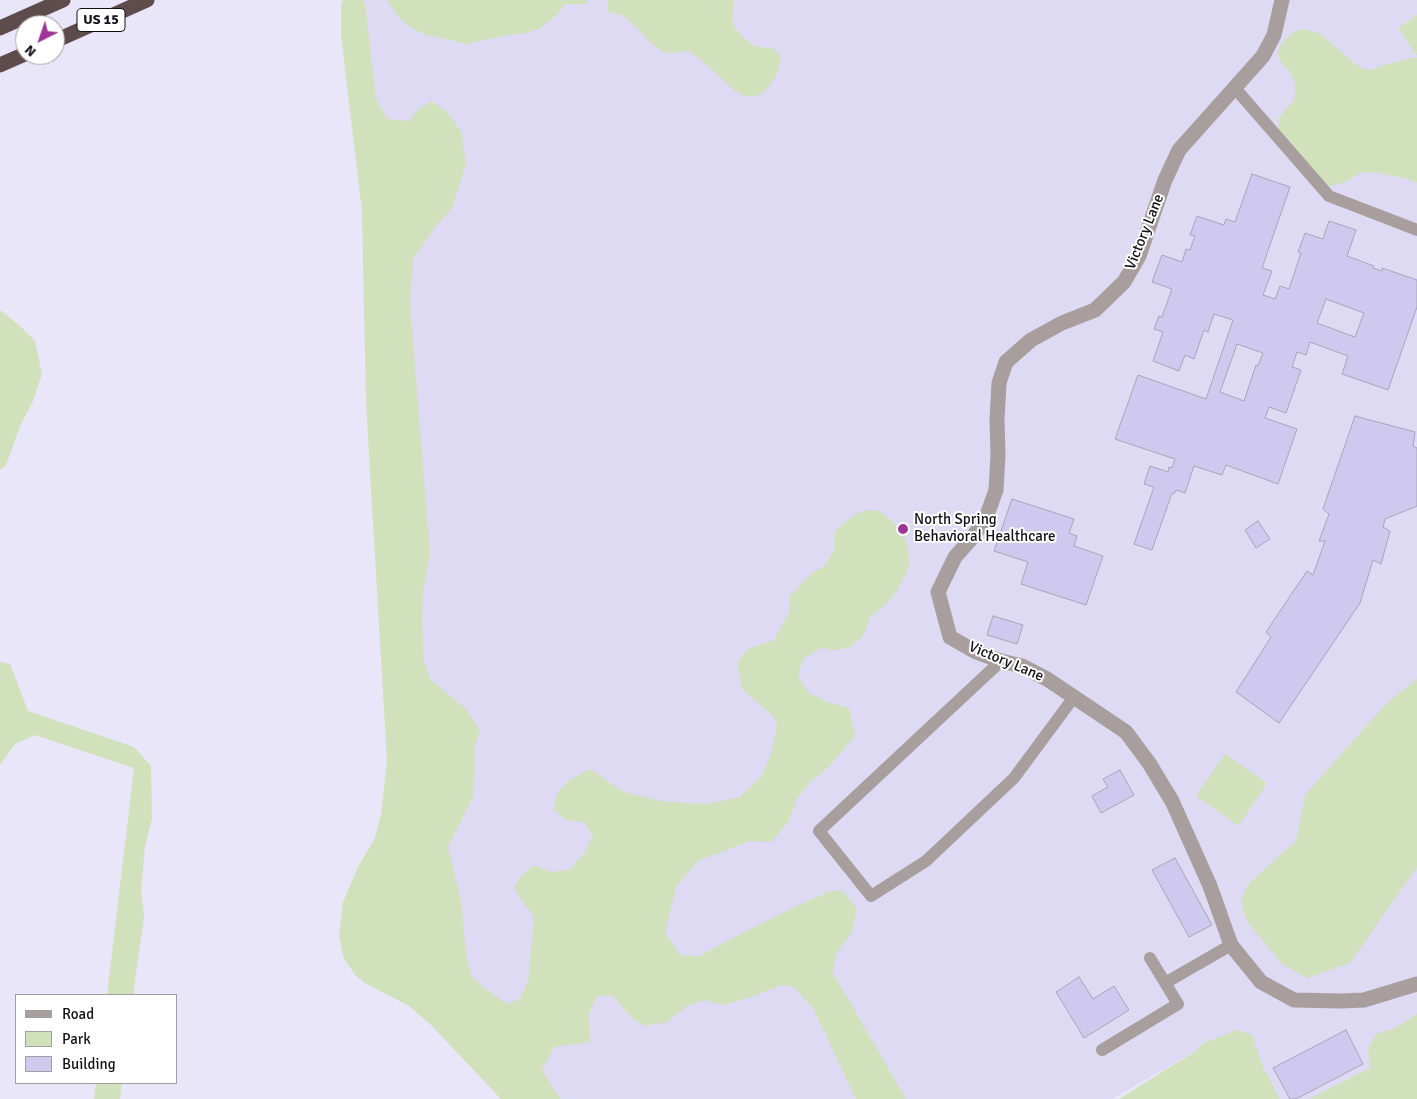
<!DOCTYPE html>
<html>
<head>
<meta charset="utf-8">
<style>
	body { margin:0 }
	#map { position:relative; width:1417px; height:1099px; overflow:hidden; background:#e9e6f9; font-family:Signika,sans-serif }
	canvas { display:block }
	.legend { position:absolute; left:15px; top:994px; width:162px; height:90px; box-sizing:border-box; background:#fff; border:1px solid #a09fa2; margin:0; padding:6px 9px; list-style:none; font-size:15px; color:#111017 }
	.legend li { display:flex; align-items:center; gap:10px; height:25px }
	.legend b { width:25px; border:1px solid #a09fa2 }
	.north { position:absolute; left:15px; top:15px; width:50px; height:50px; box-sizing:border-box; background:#fff; border:1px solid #a09fa2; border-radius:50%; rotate:221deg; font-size:14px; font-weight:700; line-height:20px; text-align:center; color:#111017 }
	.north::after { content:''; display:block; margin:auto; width:18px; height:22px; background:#9e3699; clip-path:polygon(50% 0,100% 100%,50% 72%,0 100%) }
</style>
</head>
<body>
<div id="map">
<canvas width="1417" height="1099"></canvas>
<ul class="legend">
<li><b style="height:6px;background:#a89e9e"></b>Road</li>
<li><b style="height:14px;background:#d0e1bc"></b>Park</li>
<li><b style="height:14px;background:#cfc9ef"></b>Building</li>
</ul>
<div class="north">N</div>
</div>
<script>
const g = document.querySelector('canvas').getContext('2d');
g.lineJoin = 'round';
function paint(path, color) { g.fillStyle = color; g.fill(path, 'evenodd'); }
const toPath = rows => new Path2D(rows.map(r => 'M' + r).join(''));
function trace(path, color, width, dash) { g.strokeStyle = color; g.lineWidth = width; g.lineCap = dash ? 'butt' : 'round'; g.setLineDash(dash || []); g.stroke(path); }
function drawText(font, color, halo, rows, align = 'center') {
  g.font = font + ' Signika,sans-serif'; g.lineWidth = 4; g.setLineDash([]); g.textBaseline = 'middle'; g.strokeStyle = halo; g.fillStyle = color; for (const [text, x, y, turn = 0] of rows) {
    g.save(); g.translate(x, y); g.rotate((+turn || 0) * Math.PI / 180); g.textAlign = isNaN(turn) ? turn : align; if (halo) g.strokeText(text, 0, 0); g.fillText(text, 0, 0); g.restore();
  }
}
const built = toPath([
	[348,0,1417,0,1417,1097,1415,1099,1218,1099,1194,1052,1112,1099,530,1099,430,978]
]);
const green = toPath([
	[344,0,363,0,365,3,376,99,388,119,408,121,420,108,432,101,447,112,461,131,466,164,452,208,436,226,413,259,410,303,430,554,423,593,422,621,424,662,431,680,466,709,480,730,475,746,473,797,448,847,461,901,466,953,471,975,483,987,507,1004,520,999,528,982,534,916,524,904,514,887,524,873,535,865,551,872,569,870,585,852,593,835,584,822,566,820,553,809,557,794,568,781,590,769,624,792,660,801,707,804,740,797,761,777,772,751,777,724,773,716,742,689,737,662,748,649,774,640,790,611,790,596,812,573,825,566,835,548,834,532,853,516,866,510,879,511,898,526,906,540,910,564,897,591,884,606,870,617,864,634,852,646,837,650,821,648,803,659,798,677,809,693,827,702,849,708,855,735,829,767,810,782,797,799,789,821,771,842,750,841,698,861,676,887,665,933,680,955,699,956,778,915,830,891,843,891,857,909,852,932,836,954,833,973,906,1099,856,1099,813,1008,795,988,782,985,751,997,724,1005,704,1000,687,1006,667,1022,645,1026,632,1018,613,996,598,995,589,1013,590,1042,554,1047,542,1070,553,1088,561,1099,501,1099,432,1026,409,1006,365,983,356,976,344,959,339,936,343,902,358,867,375,838,381,814,387,761,366,403,362,211,341,36,341,2],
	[387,0,587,0,587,4,565,4,558,14,539,29,525,33,503,36,467,44,423,34,408,26,397,15],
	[608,0,734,0,732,20,735,28,745,39,755,46,774,49,781,57,777,74,770,85,761,94,755,96,745,96,734,90,700,59,689,51,673,53,663,52,652,44,635,26,622,15,608,12],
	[1417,15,1417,56,1398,28],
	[1302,29,1319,33,1353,62,1363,69,1372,70,1384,65,1417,57,1417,183,1407,179,1392,176,1376,172,1360,173,1346,182,1330,186,1310,169,1291,142,1279,131,1278,119,1294,100,1296,86,1290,72,1282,64,1277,54,1282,43,1291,34],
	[0,310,18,324,35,341,42,374,33,401,20,426,6,465,0,470],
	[0,662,10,664,28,711,134,747,151,766,152,819,145,846,141,890,144,917,133,995,107,995,134,768,35,735,15,744,0,765],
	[1417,679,1417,867,1350,963,1307,978,1282,964,1247,921,1241,902,1247,885,1296,841,1305,795,1386,704],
	[1225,754,1267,783,1239,826,1196,796],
	[1417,1014,1417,1099,1309,1099,1370,1068,1368,1048,1376,1034,1395,1028],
	[1237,1030,1252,1035,1263,1067,1280,1099,1119,1099,1194,1052,1204,1043],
	[96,1083,122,1083,120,1099,94,1099]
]);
const building = toPath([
	[1252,174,1290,187,1262,268,1272,271,1263,295,1275,299,1280,286,1289,289,1301,253,1298,252,1305,233,1323,239,1329,221,1356,230,1347,256,1374,266,1373,268,1382,271,1382,268,1417,280,1417,307,1388,390,1342,374,1348,356,1310,342,1306,355,1297,352,1292,367,1301,370,1286,413,1269,407,1265,418,1297,429,1278,484,1226,465,1222,475,1194,466,1185,493,1176,490,1174,494,1172,493,1152,550,1134,544,1154,487,1144,484,1150,466,1168,472,1169,467,1172,468,1175,459,1115,439,1138,375,1206,399,1233,320,1214,314,1208,332,1204,330,1194,359,1185,355,1179,371,1153,361,1163,332,1154,329,1159,316,1162,317,1172,289,1152,282,1162,255,1182,262,1186,249,1190,250,1195,236,1190,235,1197,216,1224,225,1226,219,1235,222,1252,174],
	[1326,299,1364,313,1355,337,1317,323,1326,299],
	[1237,344,1263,353,1258,366,1256,365,1244,401,1220,392,1237,344],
	[1355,416,1415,432,1413,446,1417,448,1417,506,1385,519,1383,527,1390,531,1381,564,1373,560,1360,603,1279,723,1236,692,1271,637,1266,632,1307,571,1313,575,1325,541,1319,541,1329,514,1323,509,1355,416],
	[1012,499,1074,519,1069,533,1077,536,1074,546,1103,556,1086,605,1021,584,1028,562,994,551,1012,499],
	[1258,521,1270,539,1256,548,1245,530,1258,521],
	[993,616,1023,625,1017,644,987,635,993,616],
	[1120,770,1134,795,1101,813,1092,796,1108,787,1103,779,1120,770],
	[1175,858,1212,925,1189,937,1152,870,1175,858],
	[1079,977,1093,999,1114,986,1129,1010,1084,1038,1056,992,1079,977],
	[1346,1030,1363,1064,1296,1099,1290,1099,1273,1068,1346,1030]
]);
const lane = toPath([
	[1234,87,1329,196,1417,230],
	[1001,661,819,831,871,896,926,861,1014,778,1074,697],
	[1165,983,1231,945],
	[1102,1050,1178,1004,1150,958]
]);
const street = toPath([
	[1282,0,1274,35,1263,56,1179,150,1165,180,1139,256,1124,282,1095,310,1062,323,1031,340,1006,362,999,383,997,419,998,455,996,490,986,518,972,538,955,557,938,592,950,637,976,652,1001,661,1022,666,1047,679,1126,732,1149,763,1172,801,1210,886,1231,945,1261,982,1294,1000,1341,1001,1364,1000,1417,984]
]);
const highway = toPath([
	[0,28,63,0],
	[55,41,147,0],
	[0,65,25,54]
]);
const markers = [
	[903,529,6,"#9e3699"]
];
const shields = [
	[101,20,48]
];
const shieldNames = [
	["US 15",101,20]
];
const streetNames = [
	["Victory Lane",1145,232,-68],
	["Victory Lane",1006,662,23]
];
const poiNames = [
	["North Spring",914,520],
	["Behavioral Healthcare",914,537]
];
paint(built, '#dedaf4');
paint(green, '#d0e1bc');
paint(building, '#cfc9ef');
trace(building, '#a8a5b7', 1);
trace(lane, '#a89e9e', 12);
trace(street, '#a89e9e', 15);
trace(highway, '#5e4b4c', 15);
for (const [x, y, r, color] of markers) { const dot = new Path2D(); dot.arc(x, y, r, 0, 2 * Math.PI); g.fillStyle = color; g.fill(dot); trace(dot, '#fff', 2); }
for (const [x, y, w] of shields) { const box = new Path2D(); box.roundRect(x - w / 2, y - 11.5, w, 23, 4); g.fillStyle = '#fff'; g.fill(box); trace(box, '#111017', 1); }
drawText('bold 14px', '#111017', null, shieldNames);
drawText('15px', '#111017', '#fff', streetNames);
drawText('15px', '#111017', '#fff', poiNames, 'left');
</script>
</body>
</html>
